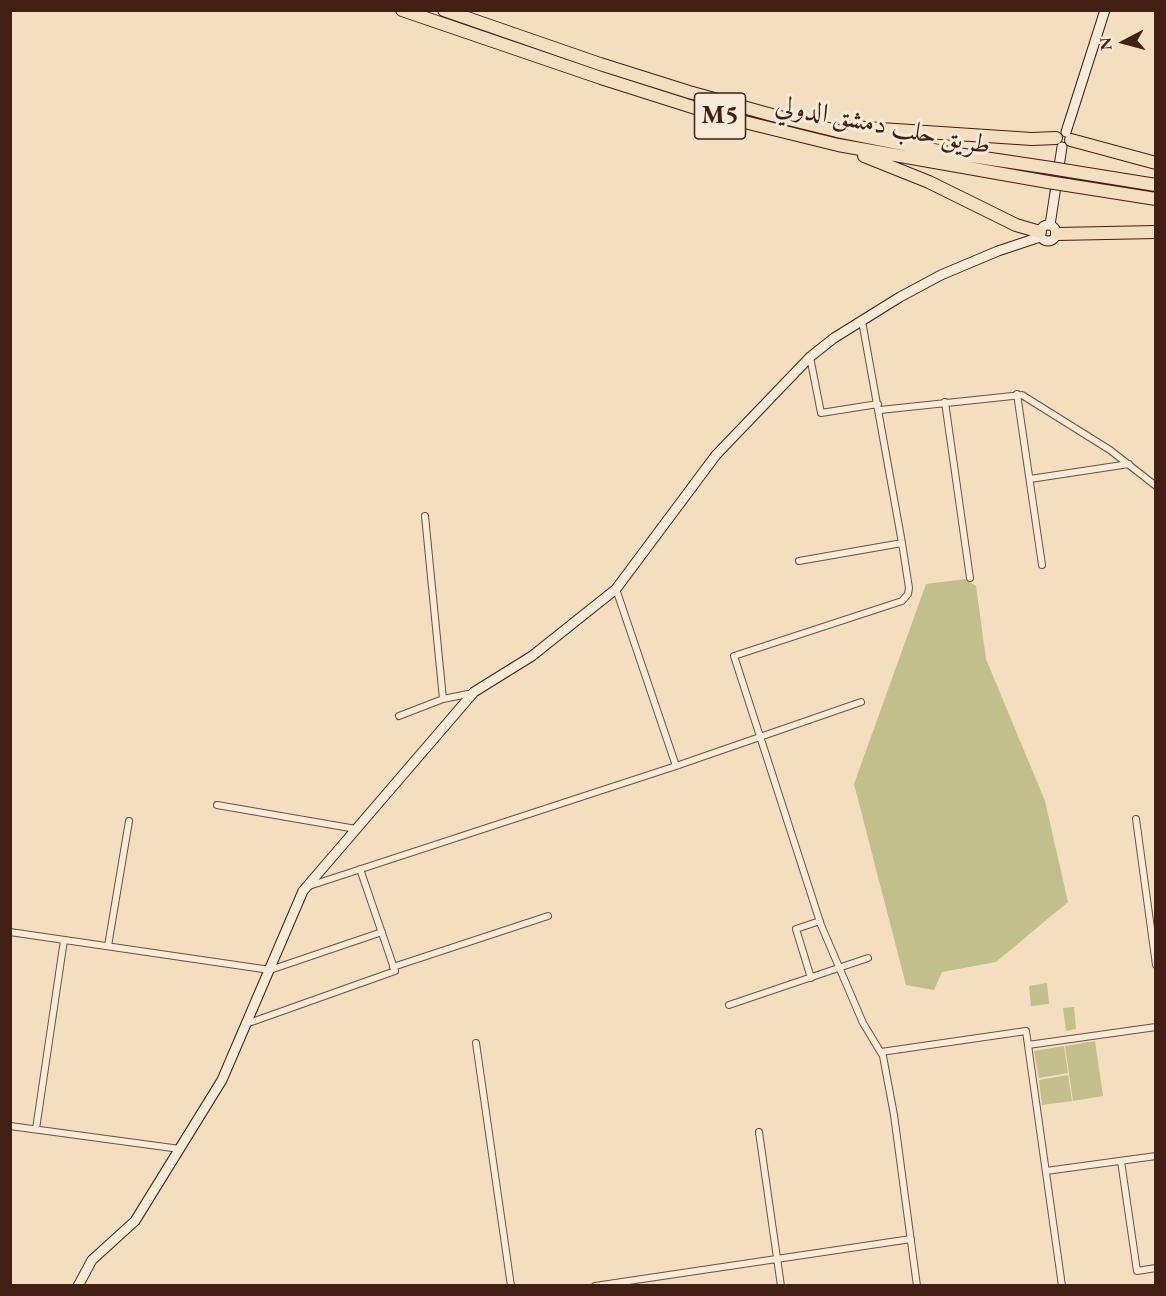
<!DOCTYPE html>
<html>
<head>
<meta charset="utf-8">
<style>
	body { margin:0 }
	#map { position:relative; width:1166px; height:1296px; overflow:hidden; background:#f3dec0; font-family:"EB Garamond",serif }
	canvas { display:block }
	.frame { position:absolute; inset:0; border:12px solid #411f12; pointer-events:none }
	.north { position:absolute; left:1094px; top:12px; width:60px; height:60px; -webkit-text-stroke:4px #f7ead6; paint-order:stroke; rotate:264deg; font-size:16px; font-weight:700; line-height:24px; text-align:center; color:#411f12 }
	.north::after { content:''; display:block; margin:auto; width:21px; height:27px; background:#411f12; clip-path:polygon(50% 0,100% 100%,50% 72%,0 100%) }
</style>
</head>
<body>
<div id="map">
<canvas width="1166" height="1296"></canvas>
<div class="frame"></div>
<div class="north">N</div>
</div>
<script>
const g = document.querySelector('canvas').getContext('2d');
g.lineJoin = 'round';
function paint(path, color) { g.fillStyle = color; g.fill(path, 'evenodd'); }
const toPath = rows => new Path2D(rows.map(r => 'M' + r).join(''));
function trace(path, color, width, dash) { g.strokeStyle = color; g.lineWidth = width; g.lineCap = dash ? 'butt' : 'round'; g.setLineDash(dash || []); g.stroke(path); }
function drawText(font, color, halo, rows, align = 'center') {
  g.font = font + ' "EB Garamond",Amiri,serif'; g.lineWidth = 6; g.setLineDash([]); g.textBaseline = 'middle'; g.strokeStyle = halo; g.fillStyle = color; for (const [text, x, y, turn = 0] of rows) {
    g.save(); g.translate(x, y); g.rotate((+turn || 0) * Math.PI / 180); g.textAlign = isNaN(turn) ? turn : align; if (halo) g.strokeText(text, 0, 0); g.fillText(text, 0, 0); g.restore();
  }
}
const green = toPath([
	[965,579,976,586,986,659,1045,801,1068,902,996,962,942,972,934,990,906,985,854,784,926,584],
	[1047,983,1049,1004,1031,1006,1029,986],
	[1074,1007,1076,1029,1066,1031,1063,1008],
	[1095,1041,1103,1096,1073,1101,1065,1046],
	[1064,1046,1068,1073,1039,1078,1034,1051],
	[1068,1075,1072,1101,1042,1105,1039,1080]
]);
const street = toPath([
	[862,321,902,543,909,588,908,594,902,601,734,656,821,925,863,1023,883,1056,894,1115,917,1286],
	[810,357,821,413,878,404],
	[1017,394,1042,565],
	[945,402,970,578],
	[880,410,1022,395,1110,450,1156,486],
	[1030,479,1129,464],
	[425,516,443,699],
	[799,561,902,543],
	[616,589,676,766],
	[399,716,443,699,473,693],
	[217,805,356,829],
	[1136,819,1156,965],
	[309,886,676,766,861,702],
	[10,932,270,970,382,932],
	[108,946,129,821],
	[393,967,548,916],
	[811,978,796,929,820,921],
	[729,1005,868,958],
	[246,1024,395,971,360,869],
	[476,1043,511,1286],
	[1028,1045,1156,1027],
	[881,1052,1026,1031,1062,1286],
	[10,1126,180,1149],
	[36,1129,64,940],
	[759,1132,781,1286],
	[1121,1161,1137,1271,1156,1268],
	[1046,1171,1156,1156],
	[595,1286,911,1239]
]);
const secondary = toPath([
	[1066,132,1105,10],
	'1040 233a8 8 0 1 1 16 0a8 8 0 1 1-16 0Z',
	[1050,225,1062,147],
	[78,1286,92,1260,135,1221,222,1080,303,891,474,692,532,656,616,589,716,455,810,357,834,338,900,297,941,275,998,251,1040,237]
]);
const highway = toPath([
	[402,10,601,78,724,117,838,145,1048,182],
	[444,10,600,64,689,92,772,115,837,131,944,152,1051,168],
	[850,127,1032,139,1056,138],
	[1071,140,1156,163],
	[864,156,929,182,1016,225,1040,232],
	[1069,171,1156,185],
	[1067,185,1156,199],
	[1057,234,1156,232]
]);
const highwayBridge = toPath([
	[1051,168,1069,171],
	[1048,182,1067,185]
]);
const shields = [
	[720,116,51]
];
const shieldNames = [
	["M5",720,116]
];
const streetNames = [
	["طريق حلب دمشق الدولي",883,126,11]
];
paint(green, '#c2bf8d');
trace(street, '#6e4f3e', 8);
trace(secondary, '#411f12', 11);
trace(highway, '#411f12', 14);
trace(street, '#f7ead6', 6);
trace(secondary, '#f7ead6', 9);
trace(highway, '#f3dec0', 12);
trace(highwayBridge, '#411f12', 14, []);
trace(highwayBridge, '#f3dec0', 12);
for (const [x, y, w] of shields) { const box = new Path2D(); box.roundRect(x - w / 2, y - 23, w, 46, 4.5); g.fillStyle = '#f7ead6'; g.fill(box); trace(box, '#411f12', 1.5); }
drawText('bold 26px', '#411f12', null, shieldNames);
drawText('27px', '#411f12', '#f7ead6', streetNames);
</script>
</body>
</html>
